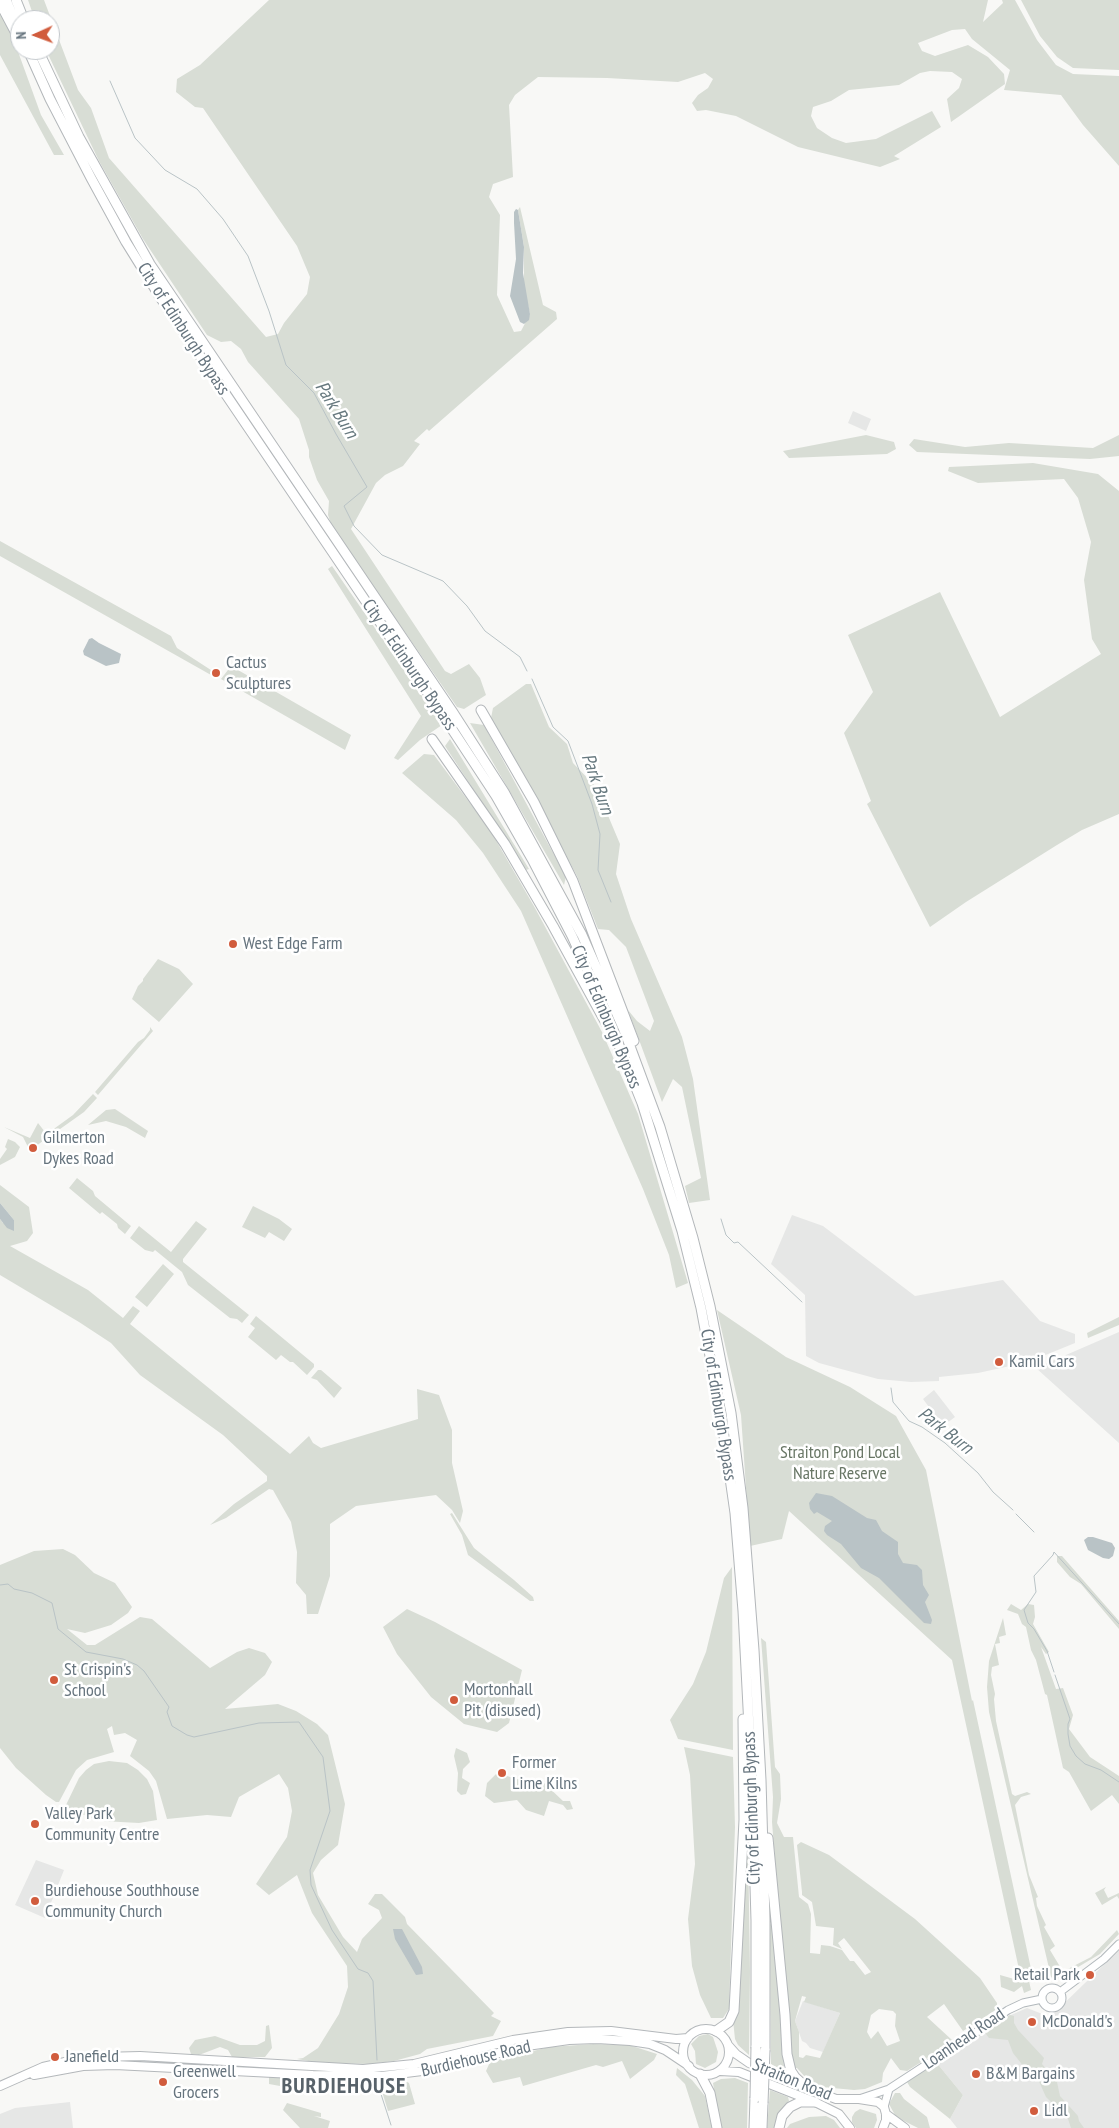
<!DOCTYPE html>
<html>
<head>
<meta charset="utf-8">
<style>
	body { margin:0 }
	#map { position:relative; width:1119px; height:2128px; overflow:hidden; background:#f8f8f6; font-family:"PT Sans Narrow",sans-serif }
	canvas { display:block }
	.north { position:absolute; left:10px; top:10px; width:50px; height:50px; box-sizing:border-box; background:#fff; border:1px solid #c2c7cb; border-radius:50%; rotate:268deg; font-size:14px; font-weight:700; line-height:20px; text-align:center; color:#66747e }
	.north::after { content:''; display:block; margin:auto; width:18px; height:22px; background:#d15c3d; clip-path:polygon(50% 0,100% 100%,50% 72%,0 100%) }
</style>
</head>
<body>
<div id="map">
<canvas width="1119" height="2128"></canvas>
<div class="north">N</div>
</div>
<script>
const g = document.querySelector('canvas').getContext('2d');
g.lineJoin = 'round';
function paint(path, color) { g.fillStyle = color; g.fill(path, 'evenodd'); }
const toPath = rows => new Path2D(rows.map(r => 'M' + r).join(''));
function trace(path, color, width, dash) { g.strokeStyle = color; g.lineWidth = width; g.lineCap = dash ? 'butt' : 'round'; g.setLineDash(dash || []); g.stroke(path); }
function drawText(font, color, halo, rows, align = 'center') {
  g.font = font + ' "PT Sans Narrow",sans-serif'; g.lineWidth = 5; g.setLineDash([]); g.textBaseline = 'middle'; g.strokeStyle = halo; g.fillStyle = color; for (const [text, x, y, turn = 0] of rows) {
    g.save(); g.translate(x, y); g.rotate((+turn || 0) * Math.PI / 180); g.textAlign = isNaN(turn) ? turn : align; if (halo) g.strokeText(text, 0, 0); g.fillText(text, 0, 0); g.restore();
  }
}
const built = toPath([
	[853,411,871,419,866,431,848,423],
	[792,1215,823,1226,915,1296,1003,1280,1040,1321,1075,1334,1075,1343,1016,1367,1011,1369,1010,1366,978,1373,939,1377,939,1381,911,1382,878,1379,819,1363,806,1356,805,1295,771,1264],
	[1119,1332,1119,1443,1036,1368],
	[934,1390,955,1417,943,1426,923,1399],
	[36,1860,64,1870,45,1918,15,1905],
	[1119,1950,1119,2128,957,2128,950,2119,963,2095,936,2062,995,2022,1027,2008,1050,2017],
	[803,2001,840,2013,823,2052,810,2048,806,2043,802,2041,795,2021],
	[70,2102,73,2128,0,2128,0,2114,15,2108]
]);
const green = toPath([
	[28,0,44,0,78,90,91,108,109,158,266,337,278,334,284,323,307,294,310,277,297,246,203,108,195,107,176,92,177,79,200,65,269,0,988,0,983,22,1003,3,1002,0,1015,0,1037,40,1056,65,1073,74,1119,76,1119,166,1083,125,1061,95,1004,90,1010,70,972,39,965,29,952,30,918,43,922,51,935,56,968,45,988,57,1004,74,1005,84,951,122,947,99,959,88,962,79,952,72,930,71,920,73,899,85,849,90,831,101,813,107,811,116,817,128,832,138,846,143,876,139,932,111,941,127,894,156,900,159,880,167,798,147,736,116,706,110,697,111,692,103,698,95,708,88,713,79,705,73,678,82,607,78,538,77,515,95,509,105,513,177,493,184,489,197,500,215,497,295,514,332,521,331,530,314,524,287,524,247,518,210,520,207,543,305,556,312,557,319,429,431,427,429,414,441,420,444,403,466,385,475,376,483,351,529,445,671,451,674,469,664,480,678,486,695,464,709,457,707,332,527,328,515,329,501,317,480,309,457,309,450,299,419,248,362,241,349,231,341,221,342,207,335,143,239,99,161,46,50,50,50,50,20,35,20],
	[1021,0,1119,0,1119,70,1073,68,1057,57,1040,36],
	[0,12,12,35,41,115,64,155,54,155,0,55],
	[866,435,894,442,896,449,887,454,789,458,783,451],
	[1119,435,1119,456,1090,459,917,452,909,445,914,439,965,447,1009,443,1093,448],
	[1033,463,1098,474,1119,491,1119,814,1082,830,1057,845,966,902,930,927,867,804,871,801,844,733,873,692,848,635,940,592,1000,717,1101,654,1092,639,1084,580,1091,542,1078,498,1064,479,978,483,948,471,949,467],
	[0,541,171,636,177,648,214,672,211,675,0,556],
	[332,566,442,725,420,740,398,760,394,758,421,716,328,569],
	[231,666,351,735,345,750,221,679],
	[526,684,531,684,549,727,567,744,573,763,596,787,620,844,616,874,631,919,682,1037,693,1079,710,1200,689,1203,685,1186,701,1178,682,1087,673,1079,662,1102,628,1010,637,1021,650,1031,654,1021,626,947,609,930,598,929,577,876,491,718,493,708],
	[470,723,484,725,566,877,564,885],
	[450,739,529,869,526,870,445,746],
	[424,754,434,755,490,830,535,908,602,1032,638,1114,688,1283,676,1288,669,1255,643,1189,521,911,483,853,456,820,402,773],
	[158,959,179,969,193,984,159,1022,132,999,138,986,143,981,143,979],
	[150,1027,153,1031,98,1095,95,1092,138,1042,144,1038,150,1030],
	[93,1094,97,1098,84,1112,46,1139,44,1136,73,1115],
	[115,1109,148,1131,145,1138,126,1127,106,1121,88,1125,106,1110],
	[38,1123,45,1132,41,1135,44,1140,31,1150,28,1147,23,1137,4,1127,30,1138],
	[8,1139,15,1142,20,1147,15,1157,0,1165,0,1159,7,1149,5,1147],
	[77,1178,93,1191,95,1196,131,1226,125,1234,118,1228,117,1224,102,1212,100,1214,69,1188],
	[0,1185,29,1207,33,1233,27,1241,10,1246,88,1290,123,1318,133,1306,140,1311,130,1324,290,1454,309,1436,313,1443,321,1448,418,1419,417,1389,439,1395,452,1430,452,1463,463,1511,460,1523,452,1510,436,1495,356,1506,330,1524,330,1576,318,1614,307,1614,306,1595,296,1583,297,1552,291,1522,273,1490,269,1489,226,1518,210,1525,234,1504,267,1481,267,1476,223,1435,140,1375,111,1343,79,1322,0,1275,0,1219,3,1223,14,1220,0,1203],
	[253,1206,279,1219,292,1229,284,1241,269,1232,265,1238,242,1227],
	[196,1221,207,1229,183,1259,183,1262,249,1315,242,1323,237,1319,230,1318,188,1285,182,1272,155,1250,153,1252,145,1250,130,1238,139,1226,171,1252],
	[163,1264,174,1274,147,1307,135,1297],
	[717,1310,786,1357,850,1387,896,1416,926,1470,972,1701,973,1700,1033,1978,1029,1981,1031,1990,1024,1993,1022,1986,1014,1992,1001,1987,1000,1975,1014,1979,1020,1974,952,1660,789,1511,782,1539,750,1546,741,1415],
	[256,1316,314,1364,314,1367,307,1375,293,1362,290,1362,281,1355,276,1360,248,1337,255,1328,250,1324],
	[1119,1317,1119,1325,1088,1338,1087,1333],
	[318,1370,321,1370,342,1388,334,1398,317,1380,311,1378],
	[452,1513,474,1548,514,1580,533,1597,534,1601,530,1601,468,1555,462,1535,450,1514],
	[63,1549,75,1555,94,1573,115,1583,132,1607,128,1613,111,1625,85,1633,67,1629,87,1645,95,1645,140,1617,152,1619,210,1668,237,1652,249,1648,265,1653,272,1662,265,1675,225,1709,278,1704,296,1711,317,1724,328,1735,345,1804,338,1845,321,1860,313,1873,318,1895,343,1937,357,1952,362,1939,382,1918,379,1910,368,1904,375,1894,382,1894,405,1917,407,1924,494,2013,491,2016,501,2021,493,2036,427,2049,420,2054,394,2061,370,2064,320,2063,297,2059,303,2058,318,2048,339,2014,348,1987,347,1966,312,1913,297,1875,269,1895,256,1884,287,1837,292,1811,288,1788,279,1774,239,1797,231,1817,207,1815,167,1819,156,1781,149,1771,130,1756,137,1740,125,1733,114,1735,112,1726,107,1729,114,1752,87,1760,76,1770,59,1802,56,1802,46,1795,16,1768,0,1748,0,1565,34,1551],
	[1057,1556,1062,1556,1119,1621,1119,1629,1081,1584,1070,1577,1057,1562],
	[732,1567,733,1750,678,1739,670,1720,693,1684,706,1652,724,1578],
	[1011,1604,1021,1610,1028,1604,1034,1605,1035,1617,1033,1624,1049,1652,1046,1654,1041,1647,1056,1689,1063,1688,1073,1715,1069,1729,1090,1757,1119,1776,1119,1804,1112,1795,1091,1811,1069,1772,1063,1768,1047,1695,1045,1694,1036,1660,1031,1650,1026,1627,1022,1624,1018,1614,1007,1610],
	[407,1609,435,1622,522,1670,509,1723,497,1732,464,1724,431,1697,397,1654,383,1627],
	[1003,1618,1006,1635,999,1637,1000,1643,995,1644,999,1665,992,1667,991,1675,995,1694,994,1699,996,1721,1012,1794,1015,1796,1027,1792,1031,1794,1021,1797,1015,1805,1029,1875,1038,1897,1036,1898,1037,1906,1046,1925,1044,1927,1055,1946,1050,1950,1062,1970,1061,1977,1052,1981,989,1712,987,1687,989,1661],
	[761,1638,766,1642,775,1767,780,1774,781,1799,777,1823,784,1837,793,1837,799,1897,808,1904,811,1914,810,1953,820,1954,821,1945,830,1946,842,1950,850,1961,854,1961,865,1975,871,1972,844,1938,838,1943,842,1949,833,1945,834,1928,816,1926,812,1902,802,1895,802,1892,797,1845,801,1842,829,1855,915,1919,980,1978,997,2003,997,2009,963,2031,944,2004,927,2017,952,2040,934,2054,907,2071,900,2070,891,2058,883,2073,882,2082,865,2089,854,2090,822,2087,806,2078,797,2068,794,2068,790,2053,772,1822,773,1797],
	[802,1996,806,1997,804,2002,840,2013,820,2058,806,2055,803,2058,799,2057,799,2032,795,2021],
	[879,2009,893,2011,896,2014,895,2026,900,2041,887,2046,878,2031,871,2039,867,2032,871,2015],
	[684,1747,733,1757,735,1827,733,1886,729,2009,723,2018,711,2018,700,1995,692,1966,688,1919,695,1864,690,1775],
	[456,1748,467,1753,470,1762,463,1769,462,1778,470,1783,466,1794,461,1795,457,1791,458,1773,454,1756],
	[109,1761,127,1763,138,1770,147,1779,153,1791,157,1820,139,1823,102,1821,66,1809,65,1807,79,1778,86,1770,94,1764],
	[497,1773,520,1780,543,1782,563,1801,570,1801,573,1809,567,1810,563,1805,549,1801,544,1816,526,1810,517,1800,494,1803,485,1796,487,1783],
	[745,1841,748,1841,750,1972,749,2055,738,2045,735,2039,733,2020],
	[1106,1887,1104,1890,1108,1898,1119,1893,1119,1899,1117,1896,1102,1905,1095,1893],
	[770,1924,772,1925,780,1998,784,2066,780,2069,771,2064],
	[1117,1930,1119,1934,1100,1954,1063,1976,1062,1972,1091,1957],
	[1010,2015,1014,2016,1014,2023,1018,2030,1044,2058,1042,2064,1057,2082,1060,2096,1078,2116,1079,2121,1084,2128,1071,2128,1068,2119,1046,2097,1037,2077,1028,2072,1013,2053,1008,2040,989,2038,986,2034,988,2029],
	[269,2025,272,2048,265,2057,232,2057,228,2050,220,2047,199,2055,191,2054,189,2048,195,2040,215,2036,240,2045,257,2045,265,2041,266,2026],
	[708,2034,713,2037,718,2052,716,2062,705,2068,696,2064,695,2051,691,2044,699,2036],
	[593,2044,629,2045,657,2054,654,2060,630,2079,622,2061,603,2067,596,2065,523,2086,520,2077,493,2083,486,2071,490,2062,549,2047],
	[936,2062,963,2095,950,2119,910,2087,907,2082],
	[677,2068,692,2080,705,2096,712,2128,699,2128,685,2084,676,2075],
	[269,2077,296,2078,286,2092,280,2086,269,2084],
	[400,2078,409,2083,415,2104,388,2111,381,2088,383,2079],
	[735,2078,748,2083,747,2128,720,2128,713,2083,721,2079],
	[770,2090,788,2097,789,2101,780,2112,775,2128,767,2128],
	[895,2093,900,2093,904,2099,927,2117,930,2128,918,2128,896,2117,889,2104],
	[287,2103,321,2113,321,2117,314,2116,330,2121,328,2128,300,2128,283,2110],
	[860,2109,876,2114,877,2120,874,2128,856,2128,852,2122,852,2117,855,2112],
	[826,2116,834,2120,840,2128,787,2128,790,2124,809,2117]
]);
const water = toPath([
	[516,209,518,210,524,247,523,273,530,314,529,320,524,324,520,322,510,296,516,259,514,223,514,212],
	[92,638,99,643,121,654,119,663,106,666,84,655,83,651,89,639],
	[0,1203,14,1220,14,1231,7,1228,0,1219],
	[816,1493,832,1496,867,1518,876,1520,882,1531,898,1542,898,1554,903,1563,917,1565,922,1570,923,1585,929,1595,925,1602,932,1620,931,1624,924,1623,879,1578,861,1568,841,1544,827,1535,824,1531,825,1526,832,1521,817,1512,814,1514,810,1509,809,1503],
	[1088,1537,1093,1537,1112,1543,1115,1548,1113,1556,1109,1559,1103,1558,1088,1550,1084,1540],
	[393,1929,402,1929,422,1967,423,1974,416,1975,395,1939]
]);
const stream = toPath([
	[110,81,135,138,165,170,197,189,223,219,248,256,269,311,286,365,314,393,336,434,367,487,344,506,354,526,382,555,443,581,467,606,485,631,520,657,527,671],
	[532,679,553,727,568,741,592,804,600,834,598,870,611,902],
	[721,1219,726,1235,734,1243,738,1242,802,1302],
	[891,1388,893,1402,909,1421,922,1427,945,1443,978,1473,993,1492,1013,1510],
	[1016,1514,1034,1532],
	[0,1585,8,1584,14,1589,32,1593,52,1603,58,1629,86,1652,123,1659,137,1665,144,1671,169,1707,167,1712,172,1726,187,1735,194,1737,259,1723,299,1722,323,1757,330,1811,310,1870,311,1885,332,1930,358,1969,368,1973,373,1981,377,2060],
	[1054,1672,1047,1651,1034,1629,1028,1623,1024,1610,1036,1592,1034,1576,1053,1555,1054,1552,1119,1624],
	[1055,1675,1070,1719,1068,1724,1068,1734,1070,1746,1076,1756,1085,1764,1101,1770,1119,1782],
	[379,2088,391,2125]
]);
const secondary = toPath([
	'1042 1998a10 10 0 1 1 20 0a10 10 0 1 1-20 0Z',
	[1060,1992,1104,1959,1119,1944],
	[859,2099,889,2089,978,2031,1008,2010,1023,2003,1042,1999],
	[884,2107,889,2089]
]);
const primary = toPath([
	'683 2052a23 23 0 1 1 46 0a23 23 0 1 1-46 0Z',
	[728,2045,736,2054,749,2063,807,2088,836,2099,859,2099,878,2102,884,2107,886,2114,886,2120,883,2128],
	[720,2071,739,2072,815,2102,839,2114,850,2128],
	[34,2075,83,2066,115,2065,313,2075,382,2076,430,2070,527,2046,569,2040,597,2039,630,2041,650,2044,665,2050,689,2066],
	[0,2086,43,2067,65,2062,100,2057,140,2056,363,2069,414,2064,513,2040,568,2032,611,2031,676,2039,688,2038],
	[886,2114,905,2128]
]);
const trunk = toPath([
	[6,0,14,19],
	[16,0,24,20],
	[0,3,20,41],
	[28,50,50,99,91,178,126,242,162,300,444,717,496,796,532,859,572,936,600,998,642,1103,682,1231,701,1308,721,1415,735,1513,743,1611,752,1785,756,1920,756,2047],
	[38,50,79,137,150,264,452,711,504,792,582,935,624,1030,660,1127,693,1238,710,1306,731,1413,743,1508,754,1650,761,1780,765,1920,765,2050],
	[481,710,534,802,573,881,634,1041],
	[432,739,505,844,553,926,606,1023],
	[768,1838,785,2015,787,2054,791,2071,795,2077,807,2088],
	[716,2031,729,2022,734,2011,744,1820,743,1719],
	[700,2074,710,2093,717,2128],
	[754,2128,755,2098],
	[762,2128,763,2103],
	[779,2128,782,2116,790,2107,800,2102,815,2102]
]);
const trunkBridge = toPath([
	[755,2098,756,2047],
	[763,2103,765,2050]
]);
const markers = [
	[216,673,5,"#d15c3d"],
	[233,944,5,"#d15c3d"],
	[33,1148,5,"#d15c3d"],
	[999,1362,5,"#d15c3d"],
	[54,1680,5,"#d15c3d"],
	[454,1700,5,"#d15c3d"],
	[502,1773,5,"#d15c3d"],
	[35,1824,5,"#d15c3d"],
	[35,1901,5,"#d15c3d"],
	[1090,1975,5,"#d15c3d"],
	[1032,2022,5,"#d15c3d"],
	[55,2057,5,"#d15c3d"],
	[976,2074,5,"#d15c3d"],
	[163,2082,5,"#d15c3d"],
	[1034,2111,5,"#d15c3d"]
];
const streetNames = [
	["City of Edinburgh Bypass",183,329,57],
	["City of Edinburgh Bypass",409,665,56],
	["City of Edinburgh Bypass",606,1017,67],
	["City of Edinburgh Bypass",718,1405,81],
	["City of Edinburgh Bypass",752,1808,-92],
	["Loanhead Road",964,2039,-34],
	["Burdiehouse Road",476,2059,-13],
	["Straiton Road",792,2080,22]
];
const poiNames = [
	["Cactus",226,663],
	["Sculptures",226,684],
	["West Edge Farm",243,944],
	["Gilmerton",43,1138],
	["Dykes Road",43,1159],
	["Kamil Cars",1009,1362],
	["St Crispin's",64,1670],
	["School",64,1691],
	["Mortonhall",464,1690],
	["Pit (disused)",464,1711],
	["Former",512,1763],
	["Lime Kilns",512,1784],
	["Valley Park",45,1814],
	["Community Centre",45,1835],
	["Burdiehouse Southhouse",45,1891],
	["Community Church",45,1912],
	["Retail Park",1080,1975,"right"],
	["McDonald's",1042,2022],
	["Janefield",65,2057],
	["Greenwell",173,2072],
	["Grocers",173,2093],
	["B&M Bargains",986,2074],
	["Lidl",1044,2111]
];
const parkNames = [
	["Straiton Pond Local",840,1453],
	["Nature Reserve",840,1474]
];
const waterNames = [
	["Park Burn",336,410,58],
	["Park Burn",597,784,71],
	["Park Burn",945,1431,38]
];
const districtNames = [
	["BURDIEHOUSE",344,2087]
];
paint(built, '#e6e7e6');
paint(green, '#d8ddd5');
paint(water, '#b9c3c6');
trace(stream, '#b9c3c6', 1);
trace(secondary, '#b2b8bc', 9);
trace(primary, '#b4b8bb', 10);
trace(trunk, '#b3b7ba', 11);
trace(secondary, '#fff', 7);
trace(primary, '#fff', 8);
trace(trunk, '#fff', 9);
trace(trunkBridge, '#b3b7ba', 11, []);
trace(trunkBridge, '#fff', 9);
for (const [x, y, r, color] of markers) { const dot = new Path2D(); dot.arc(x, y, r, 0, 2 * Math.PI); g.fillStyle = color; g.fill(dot); trace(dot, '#fff', 2); }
drawText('18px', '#66747e', '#fff', streetNames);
drawText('18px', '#66747e', '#fff', poiNames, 'left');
drawText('18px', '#687665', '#fff', parkNames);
drawText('italic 19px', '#67797f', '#fff', waterNames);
g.letterSpacing = '1px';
drawText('bold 22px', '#58626a', '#fff', districtNames);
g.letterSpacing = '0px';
</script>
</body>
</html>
